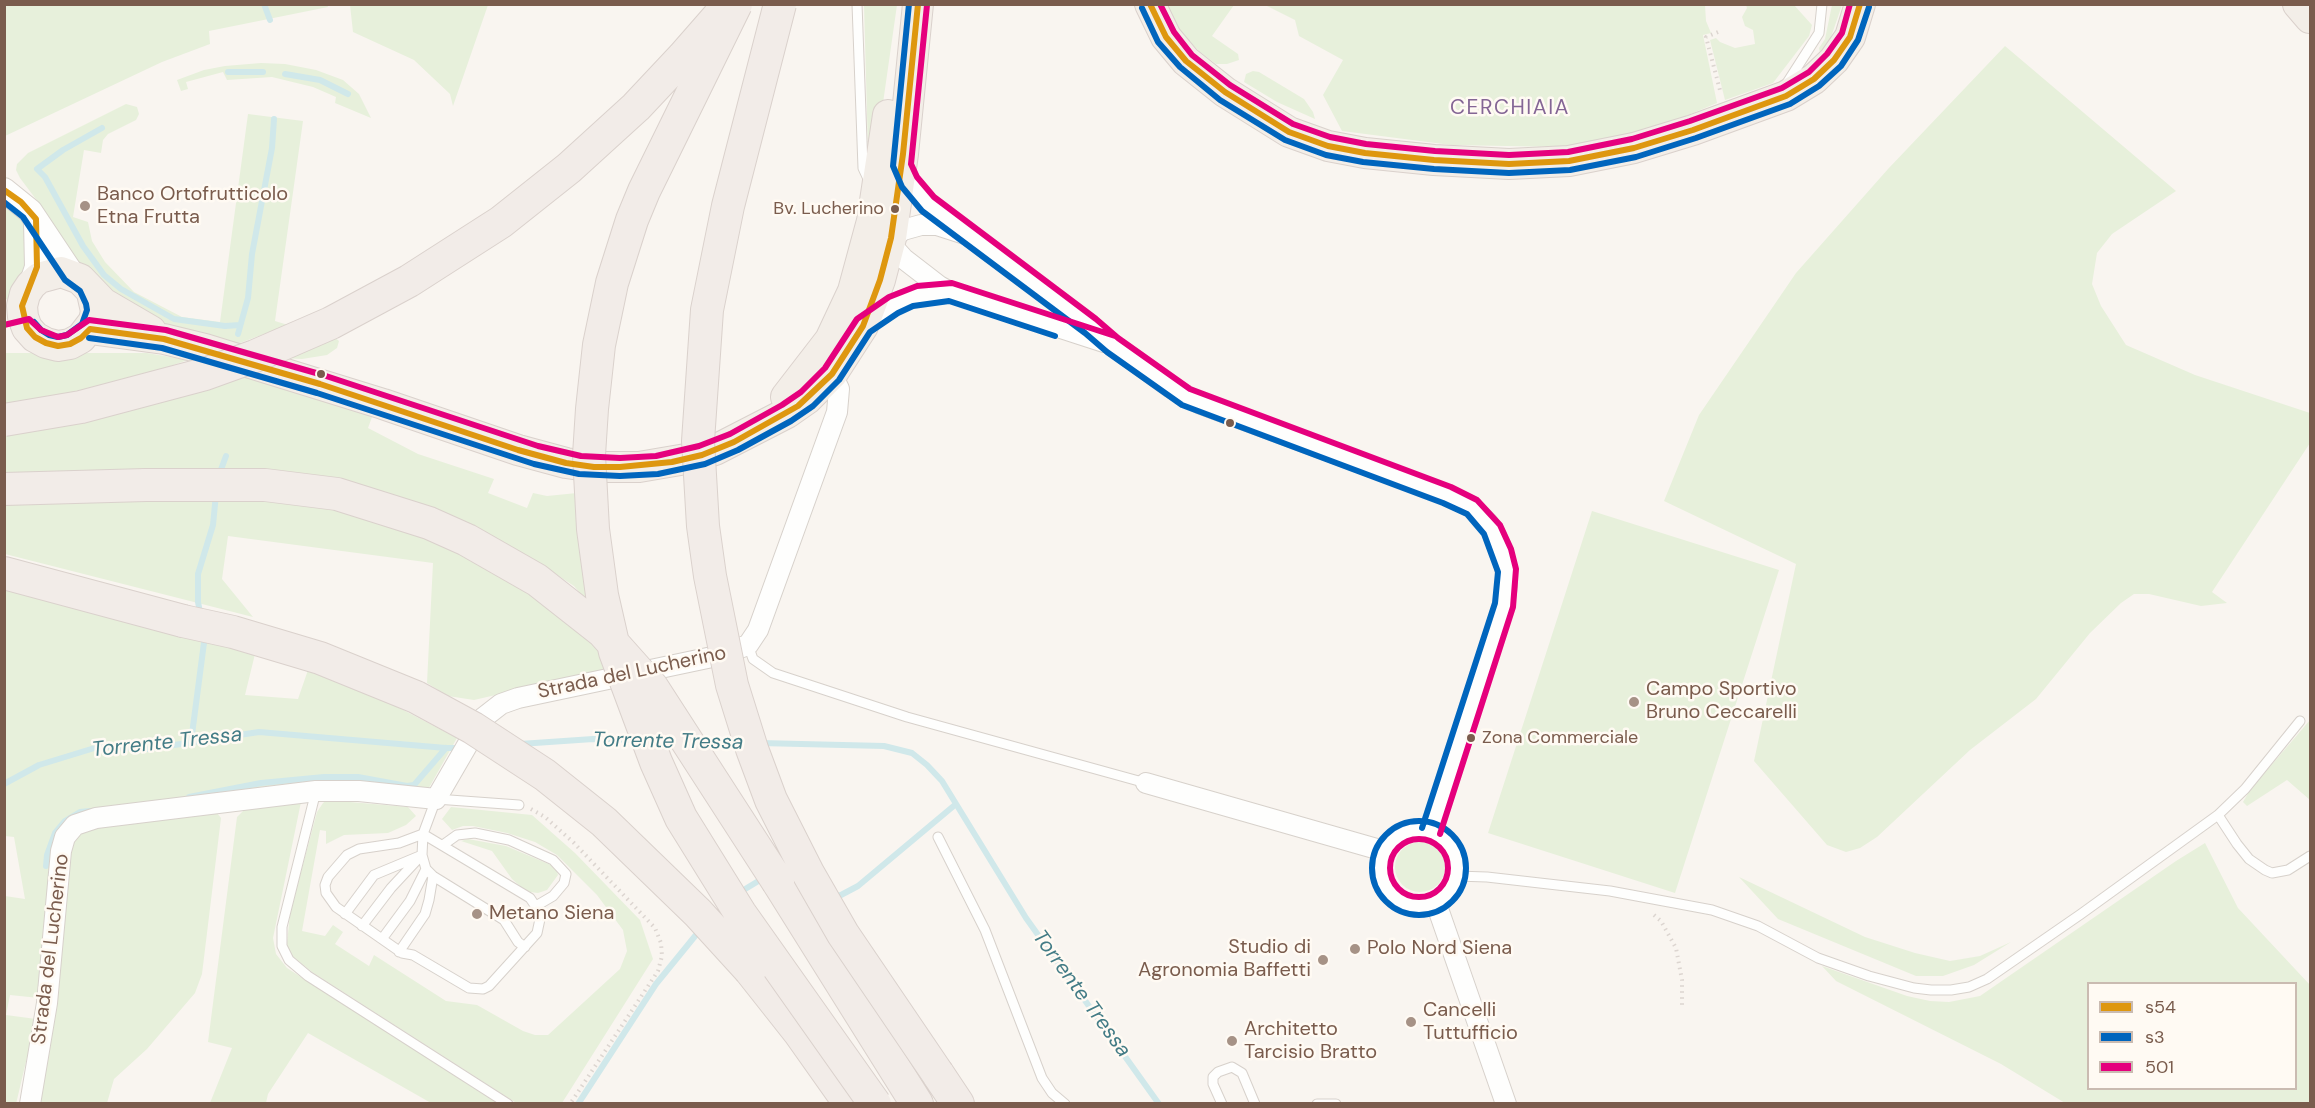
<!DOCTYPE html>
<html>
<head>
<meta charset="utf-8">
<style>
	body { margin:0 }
	#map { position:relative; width:2315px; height:1108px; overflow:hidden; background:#f9f5f0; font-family:"DM Sans",sans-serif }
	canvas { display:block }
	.frame { position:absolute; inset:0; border:6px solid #7a5c4d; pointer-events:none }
	.legend { position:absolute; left:2087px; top:982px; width:210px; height:108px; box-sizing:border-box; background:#fffaf3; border:2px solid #cabbb1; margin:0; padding:8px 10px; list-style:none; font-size:18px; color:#7a5c4d }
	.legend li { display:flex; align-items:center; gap:12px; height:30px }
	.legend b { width:30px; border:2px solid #cabbb1 }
</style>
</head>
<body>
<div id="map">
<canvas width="2315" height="1108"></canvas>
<div class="frame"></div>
<ul class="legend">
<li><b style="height:8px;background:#de970f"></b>s54</li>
<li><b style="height:8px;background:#0065bd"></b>s3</li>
<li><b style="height:8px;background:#e5007d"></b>501</li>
</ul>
</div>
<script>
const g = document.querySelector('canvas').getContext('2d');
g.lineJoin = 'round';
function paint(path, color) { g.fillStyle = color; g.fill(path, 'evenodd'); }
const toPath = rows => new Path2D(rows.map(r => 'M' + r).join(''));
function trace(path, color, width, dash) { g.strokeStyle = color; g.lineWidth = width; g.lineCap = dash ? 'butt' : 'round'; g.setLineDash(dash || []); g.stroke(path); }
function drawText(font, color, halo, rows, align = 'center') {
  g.font = font + ' "DM Sans",sans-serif'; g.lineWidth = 5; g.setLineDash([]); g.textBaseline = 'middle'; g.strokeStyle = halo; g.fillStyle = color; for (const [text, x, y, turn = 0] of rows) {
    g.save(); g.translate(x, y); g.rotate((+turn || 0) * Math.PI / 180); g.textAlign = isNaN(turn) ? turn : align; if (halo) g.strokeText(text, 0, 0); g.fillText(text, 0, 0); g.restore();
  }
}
const green = toPath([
	[327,4,328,7,209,31,210,44,162,62,5,136,5,5],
	[350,5,488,5,453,106,450,94,414,60,353,32],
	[864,5,897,5,876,152,871,157,868,150],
	[1167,5,1234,5,1212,36,1238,54,1239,60,1227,64,1216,64,1200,52,1175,26],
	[1265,5,1705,5,1706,21,1711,33,1703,35,1717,103,1664,125,1609,138,1561,147,1451,145,1342,131,1323,95,1343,60,1299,36,1295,20],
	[1746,5,1794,5,1812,25,1809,36,1773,83,1725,100,1710,40,1716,38,1720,42,1735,48,1755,44,1753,30,1745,26,1742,17,1747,8],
	[1832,5,1842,5,1830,40,1823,51,1820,53,1819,48,1825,39],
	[2005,46,2176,191,2112,234,2097,253,2092,284,2101,306,2126,345,2195,375,2310,413,2310,443,2212,592,2227,603,2201,606,2149,594,2134,594,2121,603,2090,633,2036,699,1970,750,1877,837,1860,848,1846,852,1827,845,1754,761,1796,564,1664,501,1699,415,1796,273,1888,169],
	[261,63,285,64,316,70,343,80,359,94,371,118,335,103,336,97,313,87,272,77,227,80,223,72,186,82,188,89,181,91,177,80,204,70,225,66],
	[1253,71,1259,72,1304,99,1313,112,1315,119,1277,102,1244,82,1246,74],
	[126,104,137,107,139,114,136,120,108,134,103,140,101,153,84,150,73,217,88,222,92,241,105,262,134,292,182,317,220,322,248,114,303,121,275,321,288,325,232,346,185,331,156,321,136,310,84,270,72,253,41,206,20,178,16,170,17,164,28,153],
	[5,201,27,224,27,274,11,297,5,300],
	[332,335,339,341,337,348,327,355,302,359,282,358],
	[5,353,147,353,188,360,144,375,87,390,5,404],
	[241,372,372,417,368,428,418,454,494,479,488,493,527,508,533,493,547,496,577,493,598,614,574,586,551,571,386,495,5,475,4,430],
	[260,493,376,515,507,575,600,642,608,669,474,700,448,696,427,683,433,563,228,536,222,579,253,617,5,554,4,496],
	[1592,511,1779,570,1675,893,1488,833],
	[5,584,255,654,245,695,298,699,308,670,388,702,457,738,426,793,386,787,70,821,39,998,10,995,6,1015,36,1019,16,1104,5,1103,5,896,25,899,14,837,5,836],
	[2310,720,2310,800,2287,780,2247,806,2243,802,2250,790],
	[327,800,408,807,416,816,406,825,388,833,344,835,326,844,326,831,320,830,302,931,325,936,333,925,343,932,335,944,369,966,374,955,446,1001,477,1005,523,1031,535,1035,548,1035,620,969,627,951,623,930,597,895,557,855,535,842,507,833,473,826,463,826,452,830,442,819,451,807,532,815,575,853,640,920,653,959,562,1103,518,1104,312,972,291,955,287,944,290,913,317,812,323,803],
	[301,802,273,938,276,954,287,968,497,1103,431,1103,308,1033,268,1094,266,1103,210,1103,232,1048,208,1042,237,817,244,810],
	[217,813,221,818,202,974,195,993,147,1049,114,1079,107,1103,36,1104,67,860,74,838,86,829],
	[468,839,506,846,551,865,556,869,558,875,547,890,538,893,530,892,521,887,512,879,492,851,461,841],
	'1395 867a25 25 0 1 1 50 0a25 25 0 1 1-50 0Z',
	[2205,843,2238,908,2310,985,2310,1103,2065,1103,2001,1064,1836,981,1822,966,1907,996,1930,1001,1949,1002,1980,996,2176,861],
	[2088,984,2296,984,2296,1088,2088,1088],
	[1739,877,1865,937,1915,953,1950,961,1980,956,2011,942,1974,965,1943,976,1916,976,1778,919]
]);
const stream = toPath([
	[264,4,270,20],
	[228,72,263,72],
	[285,74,320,80,348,94],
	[102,128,63,150,37,169,45,177,83,246,104,275,121,289,174,319,225,326,240,325],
	[238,334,248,298,252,254,272,148,274,119],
	[219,475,226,456],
	[201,617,198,602,198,574,213,525,216,494],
	[700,741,741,742],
	[191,742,205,635],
	[760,743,884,746,912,753,927,765,942,781,1026,918,1159,1104],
	[520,744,593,739,639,740],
	[4,784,39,765,101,746,148,749,259,732,446,748,462,748],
	[189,797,261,783,324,777,358,777,407,786,414,785,446,748],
	[46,866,47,855,55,833,65,821,80,812,90,811],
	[737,894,765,877],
	[831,897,841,895,858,886,956,804],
	[578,1104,656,984,700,930]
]);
const path = toPath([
	[1718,32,1706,37,1721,94],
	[531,809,545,817,574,843,655,928,661,943,662,956,658,971,570,1104],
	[1654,915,1661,921,1676,948,1682,980,1682,1008]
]);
const service = toPath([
	[857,4,863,168,869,181],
	[1787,83,1819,33,1822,4],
	[748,645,753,659,773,673,907,717,1146,783],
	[316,791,282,927,282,946,289,960,308,976,508,1104],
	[519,805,436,799,423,834,422,855,426,869,433,876,504,920,518,942,525,947],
	[2218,815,2237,844,2249,859,2265,870,2272,873,2288,870,2310,856],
	[423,834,530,898,538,910,540,919,537,933,489,986,483,989,469,988,413,955,402,953,336,907,326,893,325,885,328,877,347,855,359,849,399,843,423,834],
	[938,837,985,930,1042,1078,1052,1093,1065,1104],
	[443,845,457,835,475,833,509,840,553,860,566,874,564,883,553,896,536,906],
	[1456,876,1487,877,1610,891,1712,910,1758,926,1818,958,1869,976,1914,988,1931,990,1951,990,1969,987,1987,979,2081,914,2218,815,2245,789,2300,721],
	[345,914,374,875,422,855],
	[362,926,391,888,418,859],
	[382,939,410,901,426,869],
	[399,952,425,914,429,900,433,876],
	[1222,1104,1213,1084,1213,1077,1218,1072,1232,1067,1242,1073,1255,1104],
	[1317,1104,1336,1104]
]);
const minor = toPath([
	[902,165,909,182,934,210,1091,326,1112,345,1170,387,1201,404,1447,495,1472,507,1488,523,1496,536,1505,565,1507,586,1504,605,1431,831],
	[890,236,895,249,904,259,939,286,950,292,1104,342],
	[888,242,903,230,921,225,937,225,968,235],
	[863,326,901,301,919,295,950,292],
	[1146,783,1384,851],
	'1381 868a38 38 0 1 1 76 0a38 38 0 1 1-76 0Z',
	[1436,903,1506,1104],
	[30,1104,47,1003,61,851,65,837,75,825,96,818,316,791,359,791,436,799,483,718,501,704,518,698,717,656,748,645,758,630,837,412,839,389,832,374,832,364]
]);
const tertiary = toPath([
	[4,190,30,211,72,274],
	[31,285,37,267,36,222]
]);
const primary = toPath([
	[1150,4,1166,37,1186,61,1225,92,1289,132,1328,146,1365,153,1434,160,1509,164,1569,161,1634,148,1693,130,1786,96,1814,79,1834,60,1850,37,1860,4],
	[2298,4,2310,18],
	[92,293,96,311,94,321,81,338,70,344,58,346,46,343,35,337,27,328,23,317,22,306,25,294,31,285,39,278,61,272,80,279,103,303,151,331],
	[90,329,164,339,205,349,383,404,518,450,566,463,594,467,639,467,686,459,715,450,787,413,807,399,832,374,863,326,880,280,891,238,903,154,918,4],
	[786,397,830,340,853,291,872,221,888,115]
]);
const trunk = toPath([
	[4,489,146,485],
	[4,573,183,621],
	[778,882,917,1104],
	[750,970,799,1032,850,1104],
	[938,1074,958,1104]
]);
const trunkBridge = toPath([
	[736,4,644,191,632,220,612,283,599,345,592,409,589,455,593,529,602,595,615,652,656,762,681,818,740,913,875,1104],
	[780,4,728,206,707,310,698,441,703,526,710,576,732,685,752,749,771,800,808,873,843,934,938,1074],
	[4,420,81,407,205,374,255,356,331,323,409,281,501,222,569,168,636,107,683,57,718,17],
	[146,485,265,485,337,494,429,523,467,540,537,580,603,632,652,687,778,882],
	[183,621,233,632,320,658,416,697,473,728,545,775,604,822,698,913,750,970]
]);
const bus1 = toPath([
	[1150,4,1166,37,1186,61,1225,92,1289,132,1328,146,1365,153,1434,160,1509,164,1569,161,1634,148,1693,130,1786,96,1814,79,1834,60,1850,37,1860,4],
	[4,190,21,202,36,219,37,267,22,306,27,328,35,337,46,343,58,346,70,344,81,338,90,329,164,339,320,384,518,450,566,463,594,467,620,467,672,462,702,455,734,442,798,406,832,374,863,326,880,280,891,238,903,154,918,4]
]);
const bus2 = toPath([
	[909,4,893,166,902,187,922,211,1085,333,1107,352,1182,405,1443,503,1467,514,1484,534,1498,572,1495,603,1422,828],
	[1142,8,1158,42,1180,67,1220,100,1285,140,1326,155,1363,162,1434,169,1509,173,1570,170,1636,157,1696,138,1790,104,1819,86,1841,66,1858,40,1869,7],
	[4,202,23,217,65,280,80,291,86,304,87,310,82,324,67,335,58,337,49,335,41,330,34,322],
	[89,338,162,348,317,393,534,464,579,474,620,476,658,474,705,464,738,450,791,421,813,406,839,380,870,332,898,313,913,306,949,301,1055,336],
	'1372 868a47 47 0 1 1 94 0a47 47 0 1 1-94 0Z'
]);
const bus3 = toPath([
	[1160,4,1174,32,1192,55,1230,85,1293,124,1330,137,1366,144,1435,151,1509,155,1568,152,1632,139,1690,121,1782,88,1809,72,1827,54,1842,33,1850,4],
	[927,5,911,164,917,177,934,197,1096,319,1118,338,1190,389,1451,487,1477,500,1500,525,1511,549,1516,569,1513,607,1440,834],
	[4,325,29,319,41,330,58,337,67,335,89,320,166,330,323,375,538,446,581,456,620,458,656,456,699,446,730,434,782,405,801,392,825,368,857,319,889,297,917,286,952,283,1115,336],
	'1390 868a29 29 0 1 1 58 0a29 29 0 1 1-58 0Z'
]);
const markers = [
	[85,206,6,"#a69286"],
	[895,209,5,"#7a5c4d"],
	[321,374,5,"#7a5c4d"],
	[1230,423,5,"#7a5c4d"],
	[1634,702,6,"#a69286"],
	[1471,738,5,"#7a5c4d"],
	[477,914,6,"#a69286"],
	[1355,949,6,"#a69286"],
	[1323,960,6,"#a69286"],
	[1411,1022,6,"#a69286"],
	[1232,1041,6,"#a69286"]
];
const busNames = [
	["Bv. Lucherino",884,209],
	["Zona Commerciale",1482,738,"left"]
];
const poiNames = [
	["Banco Ortofrutticolo",97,195],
	["Etna Frutta",97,218],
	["Campo Sportivo",1646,690],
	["Bruno Ceccarelli",1646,713],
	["Metano Siena",489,914],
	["Studio di",1311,948,"right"],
	["Agronomia Baffetti",1311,971,"right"],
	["Polo Nord Siena",1367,949],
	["Cancelli",1423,1011],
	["Tuttufficio",1423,1034],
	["Architetto",1244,1030],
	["Tarcisio Bratto",1244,1053]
];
const streetNames = [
	["Strada del Lucherino",632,673,-12],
	["Strada del Lucherino",51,949,-83]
];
const neighbourhoodNames = [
	["CERCHIAIA",1510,108]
];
const waterNames = [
	["Torrente Tressa",668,742,1],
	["Torrente Tressa",167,743,-6],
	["Torrente Tressa",1081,994,54]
];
paint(green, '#e7f0db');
trace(stream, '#d0e8ea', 6);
trace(service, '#d7d1cb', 11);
trace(minor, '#d7d1cb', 22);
trace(tertiary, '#d7d1cb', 26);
trace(primary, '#dad1cc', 32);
trace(trunk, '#dad1cc', 34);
trace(path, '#dcd5d0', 4, [1.5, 4.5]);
trace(service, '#fefefd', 9);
trace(minor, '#fefefd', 20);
trace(tertiary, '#fefefd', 24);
trace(primary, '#f3eee8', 30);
trace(trunk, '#f2ece8', 32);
trace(trunkBridge, '#dad1cc', 34, []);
trace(trunkBridge, '#f2ece8', 32);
trace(bus1, '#de970f', 6);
trace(bus2, '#0065bd', 6);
trace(bus3, '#e5007d', 6);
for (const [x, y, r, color] of markers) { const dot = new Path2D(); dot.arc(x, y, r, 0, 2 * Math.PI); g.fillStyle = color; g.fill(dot); trace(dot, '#fffaf3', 2); }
drawText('18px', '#7a5c4d', '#fffaf3', busNames, 'right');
drawText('20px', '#7a5c4d', '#fffaf3', poiNames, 'left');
drawText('20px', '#7a5c4d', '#fffaf3', streetNames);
g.letterSpacing = '1.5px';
drawText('21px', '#846695', '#fffaf3', neighbourhoodNames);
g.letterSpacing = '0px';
drawText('italic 21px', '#437c86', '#fffaf3', waterNames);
</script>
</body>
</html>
